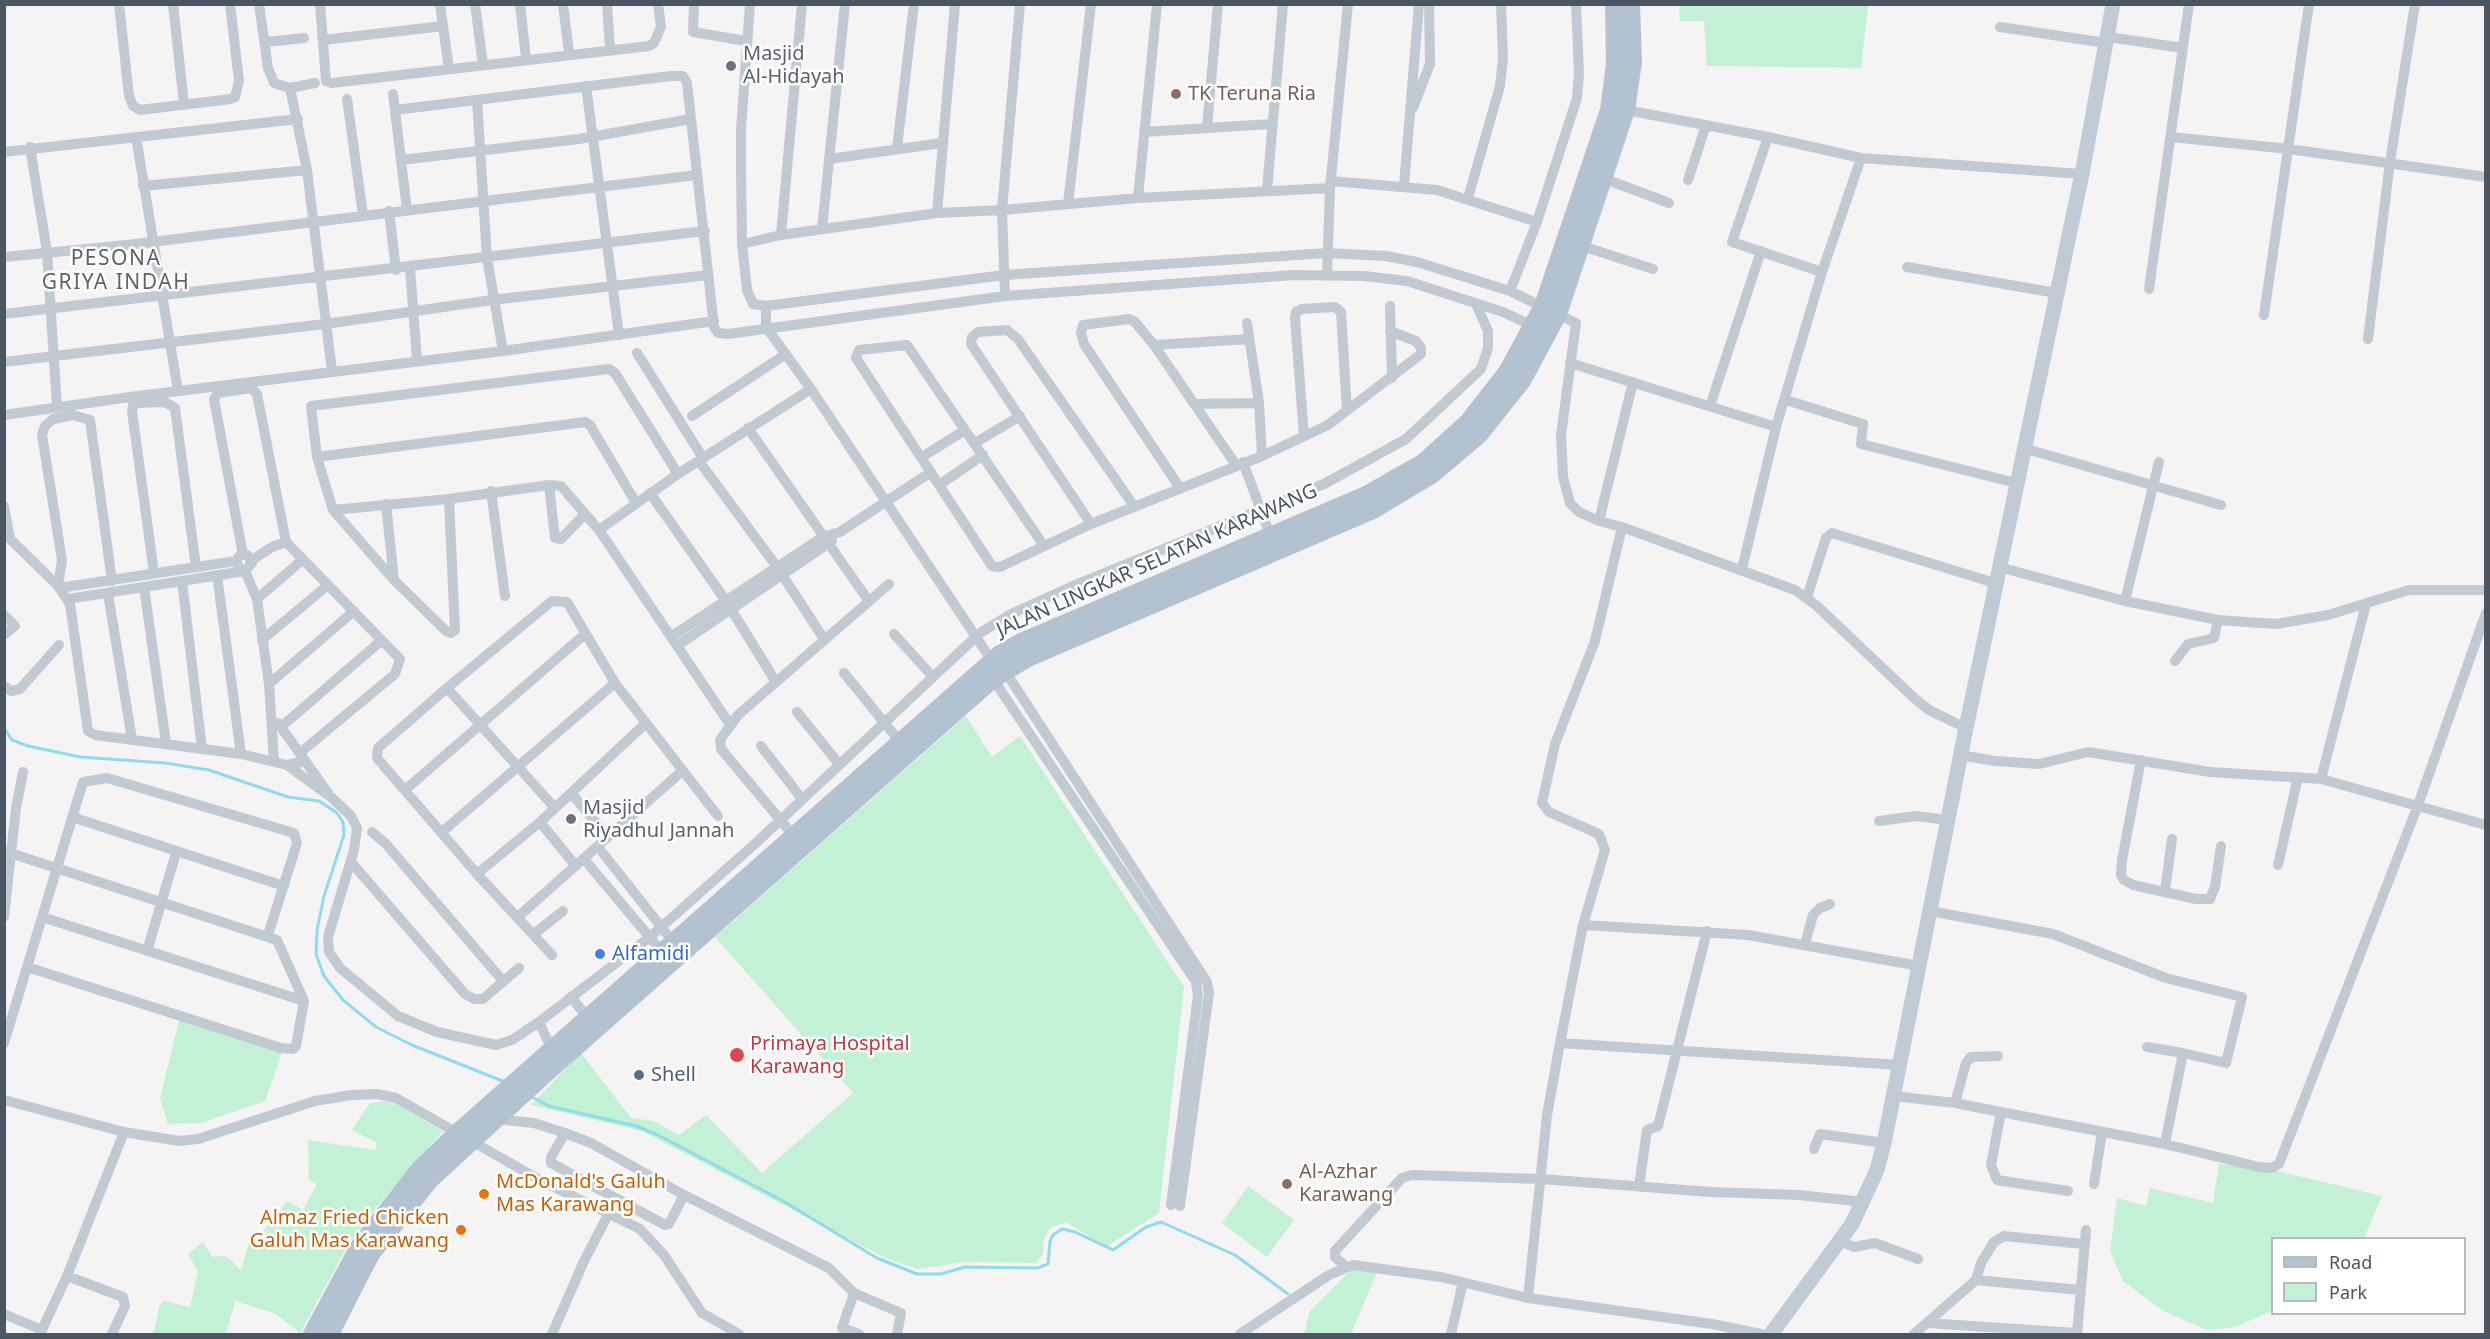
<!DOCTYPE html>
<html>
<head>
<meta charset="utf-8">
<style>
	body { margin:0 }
	#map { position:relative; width:2490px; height:1339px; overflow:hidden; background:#f5f3f3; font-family:"Noto Sans",sans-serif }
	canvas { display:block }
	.frame { position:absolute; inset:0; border:6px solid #4a5661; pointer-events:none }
	.legend { position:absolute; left:2271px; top:1237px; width:195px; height:78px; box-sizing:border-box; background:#fff; border:2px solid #b7bbc0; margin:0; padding:8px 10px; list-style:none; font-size:18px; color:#4a5661 }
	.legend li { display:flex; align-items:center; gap:12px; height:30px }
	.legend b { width:30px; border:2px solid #b7bbc0 }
</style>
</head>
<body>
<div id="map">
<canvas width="2490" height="1339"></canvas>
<div class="frame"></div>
<ul class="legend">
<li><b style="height:8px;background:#b3c2d1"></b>Road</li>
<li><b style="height:16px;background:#c3f1d5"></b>Park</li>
</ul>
</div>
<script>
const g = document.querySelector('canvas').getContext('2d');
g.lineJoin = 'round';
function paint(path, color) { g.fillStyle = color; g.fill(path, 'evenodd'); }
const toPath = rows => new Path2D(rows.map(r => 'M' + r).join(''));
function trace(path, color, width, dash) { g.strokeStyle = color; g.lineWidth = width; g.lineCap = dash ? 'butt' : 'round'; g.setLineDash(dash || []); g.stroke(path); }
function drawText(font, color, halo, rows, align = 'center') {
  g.font = font + ' "Noto Sans",sans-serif'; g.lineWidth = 5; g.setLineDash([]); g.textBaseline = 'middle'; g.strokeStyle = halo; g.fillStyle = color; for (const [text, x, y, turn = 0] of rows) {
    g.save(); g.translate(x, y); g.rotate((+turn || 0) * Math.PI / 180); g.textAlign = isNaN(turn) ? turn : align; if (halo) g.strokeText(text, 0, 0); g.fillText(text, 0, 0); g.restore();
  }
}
const green = toPath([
	[1679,5,1868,5,1861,68,1707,66,1704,21,1680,21],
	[966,716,992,757,1020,736,1184,987,1159,1213,1106,1247,1066,1222,1050,1228,1044,1239,1043,1253,1037,1263,965,1262,918,1269,888,1259,839,1234,642,1131,531,1105,581,1053,631,1118,654,1121,679,1135,706,1115,762,1173,853,1093,715,937],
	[180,1017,283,1050,265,1101,201,1123,168,1124,160,1098],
	[382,1101,396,1104,443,1131,375,1209,351,1240,300,1333,276,1314,235,1301,226,1334,153,1334,160,1305,164,1301,190,1307,198,1271,188,1254,203,1242,212,1257,223,1256,230,1259,241,1271,251,1235,258,1238,287,1201,303,1210,317,1184,309,1180,308,1140,375,1150,377,1143,352,1130,369,1104],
	[2219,1164,2277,1171,2382,1196,2364,1238,2272,1238,2272,1311,2235,1327,2207,1330,2165,1312,2123,1281,2110,1251,2117,1198,2146,1206,2150,1188,2213,1203],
	[1248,1186,1294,1220,1267,1257,1222,1223],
	[1352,1269,1377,1272,1351,1334,1304,1334,1310,1311]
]);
const stream = toPath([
	[4,728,12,740,28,746,80,757,165,763,209,770,288,797,319,801,337,813,343,822,344,835,324,896,317,930,316,954,324,976,343,1000,376,1027,412,1045,505,1082],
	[532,1097,549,1106,636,1126,658,1135,783,1201,877,1258,917,1274,941,1274,965,1267,1037,1268,1048,1264,1050,1241,1053,1235,1062,1229,1075,1232,1113,1250,1146,1227,1161,1222,1235,1255,1288,1294]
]);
const street = toPath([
	[119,4,129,96,133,106,140,110,231,99,235,97,239,81,230,4],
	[173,4,184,104],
	[259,4,268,68,274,83,290,88,315,83],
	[320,4,326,81,332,83,649,46,654,43,661,27,658,4],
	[440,4,449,69],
	[475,4,483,65],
	[520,4,526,59],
	[563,4,569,53],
	[607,4,610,48],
	[694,4,693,32,746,41],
	[750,4,741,129,741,171,742,244,747,290,753,304,766,306,1004,275,1327,253,1386,256,1417,262,1510,291,1576,323,1561,435,1563,477,1570,503,1579,512,1599,521,1622,527,1795,590,1817,606,1913,697,1929,710,1966,728],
	[2000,27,2106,43],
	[2108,37,2183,48],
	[323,40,443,26],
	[266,42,304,38],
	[586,86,619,335],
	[290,88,307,170,332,371],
	[393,94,407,210],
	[347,99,363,215],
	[477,100,487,258,503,351],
	[1413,108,1430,64,1429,4],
	[395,110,671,76,683,76,687,83,691,119,714,327,718,333,728,334,1005,296,1294,275,1364,276,1407,281,1503,312,1535,327],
	[1626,110,1768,137,1861,158,2082,174],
	[1207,127,1218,4],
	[1144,132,1271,124],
	[136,137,178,391],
	[1768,137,1732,242,1822,272],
	[2171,137,2289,149,2486,177],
	[30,147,47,252,57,407],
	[897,148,914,4],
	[4,152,298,119],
	[829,159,942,143],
	[401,160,579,139,691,119],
	[1605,179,1669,203],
	[1688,180,1706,125],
	[1331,181,1437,190,1537,222],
	[1404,185,1419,4],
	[143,186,307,170],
	[1267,190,1283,4],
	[1138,198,1157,4],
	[1468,198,1500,86,1503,59,1501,4],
	[1068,204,1091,4],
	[389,211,396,270],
	[937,213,955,4],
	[822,229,845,4],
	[781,235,802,4],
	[742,244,781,235,937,213,1002,210,1138,198,1330,188],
	[1582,246,1653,269],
	[4,257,127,245,697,175],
	[1907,267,2056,293],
	[410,268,417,360],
	[1327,276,1330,188,1348,4],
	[2149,289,2189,4],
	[1510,291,1537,222,1577,98,1579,74,1576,4],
	[1005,296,1002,210,1020,4],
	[766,306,766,327,811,389,992,661],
	[1390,306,1392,378],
	[4,314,705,231],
	[2264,315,2309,4],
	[1247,323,1259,403,1262,456],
	[2368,339,2390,162,2415,4],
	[1154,345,1249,339],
	[637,353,703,458],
	[4,362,325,324,492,300,708,275],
	[1570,363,1776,427],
	[1786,400,1863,424,1861,444,2016,483],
	[1194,404,1259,403],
	[1710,406,1761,251],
	[4,415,130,397,503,351,714,321],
	[692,416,786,354],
	[748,428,868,600],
	[1304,436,1295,318,1296,312,1302,309,1335,307,1341,312,1347,411],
	[975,443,1020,416],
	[2023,448,2221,505],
	[317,457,585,422,590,425,636,503],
	[922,457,965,430],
	[699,461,777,567,824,639],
	[1243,462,1270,535],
	[549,485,555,538,561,539,585,514],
	[939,485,983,455],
	[1180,488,1084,344,1081,333,1083,325,1129,319,1135,322,1154,345,1236,465],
	[491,491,505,596],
	[650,493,726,601,776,682],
	[449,499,455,630,451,633,446,631,394,580,333,510,317,457,311,406,609,369,615,373,678,474],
	[386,504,394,580],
	[4,506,10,539],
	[333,510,449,499,549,485,561,486,599,530,729,723],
	[1599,521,1633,382],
	[1091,524,971,344,972,337,978,332,1007,330,1018,339,1134,506],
	[599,530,678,474,811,389],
	[4,533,58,586,70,604,88,731,95,735,241,754,287,765,305,761],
	[1044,546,907,345,859,350,856,358,992,566,1000,567,1091,524,1262,456,1328,425,1421,354,1421,348,1416,341,1390,331],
	[243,555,214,399,218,393,251,388,257,394,286,542,400,659,395,674,301,752],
	[252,560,272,547,286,542],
	[1999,567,2125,601,2218,620,2276,624,2328,615,2409,590,2486,590],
	[1742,569,1776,427,1822,272,1861,158],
	[245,571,257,599,269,684,274,762],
	[154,573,132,411,133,405,138,403,165,402,175,408,196,567],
	[217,575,241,754],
	[182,581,202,749],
	[58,586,62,560,42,435,45,426,53,419,73,415,90,420,112,581],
	[144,587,166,743],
	[59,588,236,561],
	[108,594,132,739],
	[1807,597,1826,538,1832,533,1995,583],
	[68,599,245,571,252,563,247,555,240,555,236,561,241,571],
	[257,599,302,560],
	[2125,601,2159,462],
	[4,615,15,626,4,635],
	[894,634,933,677],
	[672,636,823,537,840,532,931,472],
	[262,640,328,585],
	[678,645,832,541],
	[2175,661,2188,644,2214,638,2218,620],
	[1005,671,1207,982,1209,993,1180,1206],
	[844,673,900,742],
	[993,679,1196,982,1198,995,1171,1205],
	[269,684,354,611],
	[4,686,11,691,20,689,59,645],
	[447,688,555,808],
	[797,712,839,764],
	[278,723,328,793],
	[281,727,382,640],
	[761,746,802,799],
	[1960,755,1995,761,2039,764,2088,752,2210,772,2321,779,2486,825],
	[2141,760,2122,860,2121,875,2124,880,2133,885,2196,899,2210,899,2215,887,2221,846],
	[287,765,332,798,351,816,357,828,354,850,328,937,329,952,340,968,398,1016,437,1032,496,1045,512,1040,539,1022,650,937,757,842,980,633,1011,614,1073,586,1324,484,1406,439,1481,369,1488,348,1488,331,1476,304],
	[2321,779,2366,604],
	[405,790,585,634],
	[571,793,608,837],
	[72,817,284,886],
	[1879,821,1916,816,1948,820],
	[540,822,576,866],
	[372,832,386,844,503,981],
	[442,832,615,683],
	[793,835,721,749,720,740,738,715,889,584],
	[598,847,674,943],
	[4,851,277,940,304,1001,296,1046,293,1049,281,1048,27,967],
	[584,859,662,952],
	[351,862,465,994,474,999,483,999,519,968],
	[2278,865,2298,777],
	[477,874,540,822,646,723],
	[2165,891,2172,839],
	[1930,911,2053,934,2166,978,2242,997,2226,1063,2183,1053,2165,1144],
	[519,916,681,772],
	[4,917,16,808,23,772],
	[42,917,304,1001],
	[1583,925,1748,935,1919,966],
	[534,934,563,911],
	[1805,944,1813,915,1820,908,1830,904],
	[147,951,176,853],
	[552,955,477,874,377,758,378,748,447,688,552,601,567,602,615,683,718,816],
	[571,997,588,1018],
	[539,1022,552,1050],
	[4,1043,83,782,107,778,294,833,297,843,268,935],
	[1560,1043,1900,1065],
	[2147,1047,2183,1053],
	[1893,1096,1955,1103,2165,1144,2259,1167,2271,1168,2279,1164,2418,805,2486,613],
	[4,1100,124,1132,179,1141,198,1139,315,1101,351,1095,377,1094,396,1098,540,1180,640,1229,664,1255,702,1313,739,1334],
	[1955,1103,1966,1063,1971,1057,1998,1056],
	[2001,1112,1991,1165,1997,1180,2068,1191],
	[496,1119,534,1123,565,1133,551,1157,551,1163,665,1225,669,1224,684,1195],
	[565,1133,591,1143,684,1195,829,1268,854,1293,901,1313,897,1334],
	[1814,1149,1820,1134,1884,1143],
	[2094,1184,2102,1132],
	[1639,1186,1647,1130,1658,1126,1707,931],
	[1840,1241,1854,1247,1875,1243,1918,1259],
	[1346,1267,1335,1257,1335,1251,1402,1178,1412,1175,1541,1179,1711,1192,1799,1195,1864,1202],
	[67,1276,123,1297,125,1306,112,1334],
	[1976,1280,1981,1263,1994,1242,2004,1236,2083,1244],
	[854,1293,842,1328,859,1334],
	[1528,1298,1547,1115,1560,1043,1583,925,1605,850,1599,834,1549,812,1542,803,1555,744,1595,641,1622,527],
	[4,1314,42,1330],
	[1927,1323,2077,1333],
	[40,1334,67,1276,124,1132],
	[552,1334,584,1261,609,1213],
	[1240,1334,1329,1275,1353,1265,1441,1277,1528,1298,1712,1324,1761,1334],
	[1451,1334,1463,1282],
	[1914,1334,1976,1280,2080,1290],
	[2077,1334,2086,1230]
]);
const secondary = toPath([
	[1771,1334,1852,1224,1877,1170,1884,1143,1966,728,2082,174,2113,4]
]);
const primary = toPath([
	[312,1334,360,1245,419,1170,457,1133,1000,654,1021,642,1366,495,1424,462,1468,422,1507,372,1543,306,1609,110,1615,64,1614,4],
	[330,1334,371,1254,430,1180,542,1077,993,679,1028,658,1373,510,1433,474,1479,435,1522,381,1558,314,1626,110,1633,62,1631,4]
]);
const markers = [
	[731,66,6,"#6b7280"],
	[1176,94,6,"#8d6e63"],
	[571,819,6,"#6b7280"],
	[600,954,6,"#3f7fe0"],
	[737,1055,8,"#e0444e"],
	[639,1075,6,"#5c6f8a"],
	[1287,1184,6,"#8d6e63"],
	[484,1194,6,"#e8710a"],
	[461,1230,6,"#e8710a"]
];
const worshipNames = [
	["Masjid",743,54],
	["Al-Hidayah",743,77],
	["Masjid",583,808],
	["Riyadhul Jannah",583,831]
];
const educationNames = [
	["TK Teruna Ria",1188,94],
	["Al-Azhar",1299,1172],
	["Karawang",1299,1195]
];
const streetNames = [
	["JALAN LINGKAR SELATAN KARAWANG",1157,561,-24]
];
const shopNames = [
	["Alfamidi",612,954]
];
const healthNames = [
	["Primaya Hospital",750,1044],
	["Karawang",750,1067]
];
const serviceNames = [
	["Shell",651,1075]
];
const foodNames = [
	["McDonald's Galuh",496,1182],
	["Mas Karawang",496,1205],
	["Almaz Fried Chicken",449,1218,"right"],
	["Galuh Mas Karawang",449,1241,"right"]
];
const neighbourhoodNames = [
	["PESONA",116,259],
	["GRIYA INDAH",116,283]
];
paint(green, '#c3f1d5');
trace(stream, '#90daee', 3);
trace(street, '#c1cad2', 10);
trace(secondary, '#c1cbd6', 15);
trace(primary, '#b3c2d1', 18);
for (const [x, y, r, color] of markers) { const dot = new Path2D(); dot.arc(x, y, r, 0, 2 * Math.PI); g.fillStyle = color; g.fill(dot); trace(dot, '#fff', 2); }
drawText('20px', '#5b616d', '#fff', worshipNames, 'left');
drawText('20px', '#785e54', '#fff', educationNames, 'left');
drawText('20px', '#4a5661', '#fff', streetNames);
drawText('20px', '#366cbe', '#fff', shopNames, 'left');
drawText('20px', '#be3a42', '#fff', healthNames, 'left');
drawText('20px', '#4e5e75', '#fff', serviceNames, 'left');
drawText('20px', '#c56008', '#fff', foodNames, 'left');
g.letterSpacing = '1.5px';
drawText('21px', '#5f6368', '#fff', neighbourhoodNames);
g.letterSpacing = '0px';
</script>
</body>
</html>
